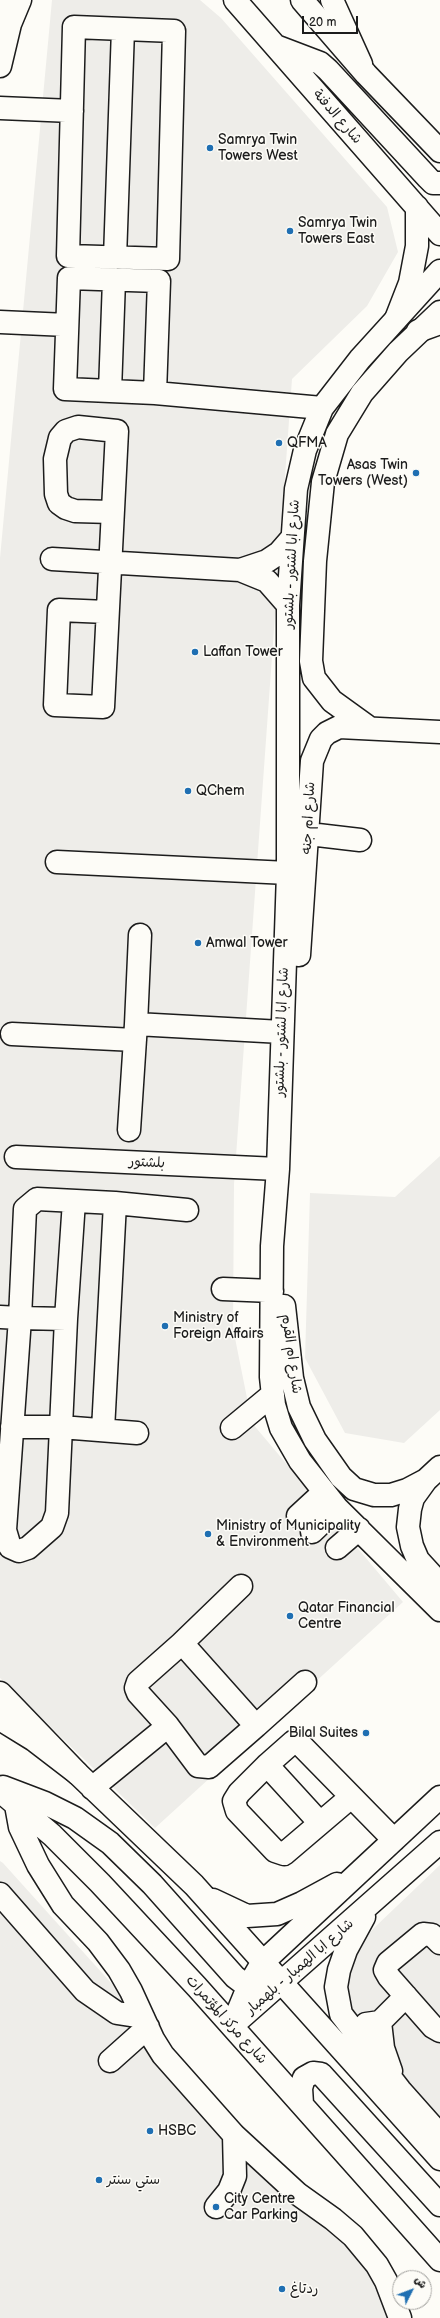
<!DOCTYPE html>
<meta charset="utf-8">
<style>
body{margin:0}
#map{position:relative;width:440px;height:2318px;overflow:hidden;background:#fdfcf7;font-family:"Balsamiq Sans","Playpen Sans Arabic",sans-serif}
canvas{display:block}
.north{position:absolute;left:392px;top:2270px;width:40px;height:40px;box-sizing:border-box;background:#fdfcf7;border:1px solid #a3a29f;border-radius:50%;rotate:48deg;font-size:11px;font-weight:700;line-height:16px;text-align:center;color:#1c1c1c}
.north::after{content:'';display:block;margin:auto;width:14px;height:18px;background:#1f6fb2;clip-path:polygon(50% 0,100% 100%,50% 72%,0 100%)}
.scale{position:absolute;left:302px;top:16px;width:56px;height:18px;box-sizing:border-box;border:2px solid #1c1c1c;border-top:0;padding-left:5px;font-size:12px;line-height:14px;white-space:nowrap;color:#1c1c1c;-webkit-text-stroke:3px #fdfcf7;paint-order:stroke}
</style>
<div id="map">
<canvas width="440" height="2318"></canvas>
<div class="north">ش</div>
<div class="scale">20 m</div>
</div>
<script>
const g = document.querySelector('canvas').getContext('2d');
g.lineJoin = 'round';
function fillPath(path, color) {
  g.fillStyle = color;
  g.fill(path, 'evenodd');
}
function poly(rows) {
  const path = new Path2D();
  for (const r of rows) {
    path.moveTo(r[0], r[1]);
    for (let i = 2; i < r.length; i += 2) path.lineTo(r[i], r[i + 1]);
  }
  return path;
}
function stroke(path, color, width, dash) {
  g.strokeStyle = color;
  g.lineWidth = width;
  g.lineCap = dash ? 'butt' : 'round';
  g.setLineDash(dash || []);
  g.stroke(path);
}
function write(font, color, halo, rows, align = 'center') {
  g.font = font + ' "Balsamiq Sans","Playpen Sans Arabic",sans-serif';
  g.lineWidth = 3;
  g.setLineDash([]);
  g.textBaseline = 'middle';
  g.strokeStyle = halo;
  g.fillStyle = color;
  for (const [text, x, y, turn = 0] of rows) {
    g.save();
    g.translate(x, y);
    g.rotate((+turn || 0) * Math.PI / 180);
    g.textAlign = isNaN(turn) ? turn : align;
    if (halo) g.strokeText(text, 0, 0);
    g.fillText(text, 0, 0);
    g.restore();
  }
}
fillPath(poly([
 [52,0,200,0,221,18,387,207,398,252,367,306,292,379,234,1184,233,1328,252,1423,403,1602,155,1828,0,1678,0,558],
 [440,1156,440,1410,404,1443,345,1433,305,1358,310,1193,395,1197],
 [0,1861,3,1863,413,2318,0,2318],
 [440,1865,440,2144,353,2020,341,1963,375,1927]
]), '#eeede9');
const minor = poly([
 [332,0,361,64],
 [74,27,174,31,168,259,68,256,74,27],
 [0,108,72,111],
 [115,258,123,29],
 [440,271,360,359,322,408,305,450,296,489,288,605,288,873,278,1169,272,1246,271,1377,274,1405,281,1428,300,1461,337,1508,440,1610],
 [69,278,159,281,155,393,65,389,69,278],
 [0,322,67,325],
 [110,391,114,280],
 [155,393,322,408],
 [52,559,240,570,267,581,288,605],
 [240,570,267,561,279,553,292,538],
 [107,612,59,610,55,705,103,707,117,431,78,427,66,431,60,438,55,459,56,494,59,503,66,508,75,511,112,512],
 [368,727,332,701,314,678,311,661,315,561,323,482,337,434,362,393,398,352,440,312],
 [309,834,360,840],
 [57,862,288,873],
 [299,955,312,761,321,739,327,733,339,727,440,732],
 [136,1024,140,935],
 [12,1034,135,1040],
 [129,1130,136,1024,282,1032],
 [16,1157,278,1169],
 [115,1203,187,1210],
 [223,1289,272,1291],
 [284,1306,292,1378,299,1407,315,1440,341,1477,354,1489,374,1495,391,1495,407,1490,426,1480,440,1467],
 [0,1317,20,1318,66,1319,57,1513,52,1527,28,1548,19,1551,10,1547,5,1530,20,1318,25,1209,37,1199,115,1203,103,1430],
 [66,1319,74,1201],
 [12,1427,61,1427,137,1433],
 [232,1428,273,1394],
 [426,1480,413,1498,410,1509,408,1527,412,1546,418,1560,440,1584],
 [298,1516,324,1492],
 [312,1532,337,1508],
 [337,1548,359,1529],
 [182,1643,241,1586],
 [0,1719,34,1740,77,1773,194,1885,440,2159],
 [256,1726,305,1682],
 [267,1765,320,1823],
 [3,1787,45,1803,75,1818,110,1843,152,1884,235,1977,243,1983,258,1986,281,1983],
 [92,1788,168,1726,198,1766,209,1767,256,1726,182,1643,138,1682,136,1688,138,1693,168,1726],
 [0,1791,52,1835,100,1883,197,1987,440,2260],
 [351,1797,284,1854,275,1851,237,1811,234,1801,239,1793,267,1765,293,1742,297,1741,394,1840],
 [16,1805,20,1827,38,1865,63,1905,98,1942,119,1970,131,1991,153,2039,163,2055,234,2135,298,2194,333,2219,353,2236,377,2265,386,2281,400,2318],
 [0,1894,85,1991,117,2013,143,2017],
 [213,1900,247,1916,277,1914,302,1903,337,1884],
 [364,1917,346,1950,339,1970,336,1987,341,2014,400,2090,440,2135],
 [440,1943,432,1935,423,1934,388,1963,385,1970,389,1977,433,2027,440,2031],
 [380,2022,383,2048,391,2071],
 [234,2024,440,1842],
 [366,2024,380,2022,406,1996],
 [232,2026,249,1985,262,1963,440,1797],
 [110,2061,148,2027],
 [302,2104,301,2088,304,2078,313,2073,321,2074,440,2205],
 [216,2207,229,2191,235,2176,234,2135]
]);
const major = poly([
 [235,0,440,234],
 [302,0,366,74,440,151],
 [0,21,1,0],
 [278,47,320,63,328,70,428,178,433,183,440,183],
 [0,66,10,24,20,0],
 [396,319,410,283,417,246,417,207],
 [418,331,440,323],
 [0,1693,77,1773]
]);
stroke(minor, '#1c1c1c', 25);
stroke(major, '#1c1c1c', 25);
stroke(minor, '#fdfcf7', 22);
stroke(major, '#fdfcf7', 22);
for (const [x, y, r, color] of [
 [210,148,4,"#1f6fb2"],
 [290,231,4,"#1f6fb2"],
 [279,443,4,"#1f6fb2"],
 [416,473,4,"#1f6fb2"],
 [195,652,4,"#1f6fb2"],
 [188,791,4,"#1f6fb2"],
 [198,943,4,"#1f6fb2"],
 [165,1326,4,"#1f6fb2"],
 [208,1534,4,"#1f6fb2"],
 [290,1616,4,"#1f6fb2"],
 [366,1733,4,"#1f6fb2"],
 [150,2131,4,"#1f6fb2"],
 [99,2180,4,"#1f6fb2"],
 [216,2207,4,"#1f6fb2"],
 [282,2289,4,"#1f6fb2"]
]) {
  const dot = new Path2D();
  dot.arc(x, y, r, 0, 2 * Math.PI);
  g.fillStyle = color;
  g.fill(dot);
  stroke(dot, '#fdfcf7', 1.5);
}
write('14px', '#1c1c1c', '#fdfcf7', [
 ["شارع الدفنة",337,117,49],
 ["شارع ابا لشتور - بلشتور",292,564,-87],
 ["شارع ام جنه",309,818,-87],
 ["شارع ابا لشتور - بلشتور",282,1032,-88],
 ["بلشتور",147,1163,3],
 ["شارع ام القرم",291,1354,82],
 ["شارع ابا الهمبار - بلهمبار",300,1967,-41],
 ["شارع مركز المؤتمرات",226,2020,48]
]);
write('14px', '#1c1c1c', '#fdfcf7', [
 ["Samrya Twin",218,140],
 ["Towers West",218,156],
 ["Samrya Twin",298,223],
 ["Towers East",298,239],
 ["QFMA",287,443],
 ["Asas Twin",408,465,"right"],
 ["Towers (West)",408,481,"right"],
 ["Laffan Tower",203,652],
 ["QChem",196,791],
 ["Amwal Tower",206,943],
 ["Ministry of",173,1318],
 ["Foreign Affairs",173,1334],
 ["Ministry of Municipality",216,1526],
 ["& Environment",216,1542],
 ["Qatar Financial",298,1608],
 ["Centre",298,1624],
 ["Bilal Suites",358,1733,"right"],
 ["HSBC",158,2131],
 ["ستي سنتر",107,2180],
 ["City Centre",224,2199],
 ["Car Parking",224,2215],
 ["ردتاغ",290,2289]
], 'left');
</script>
